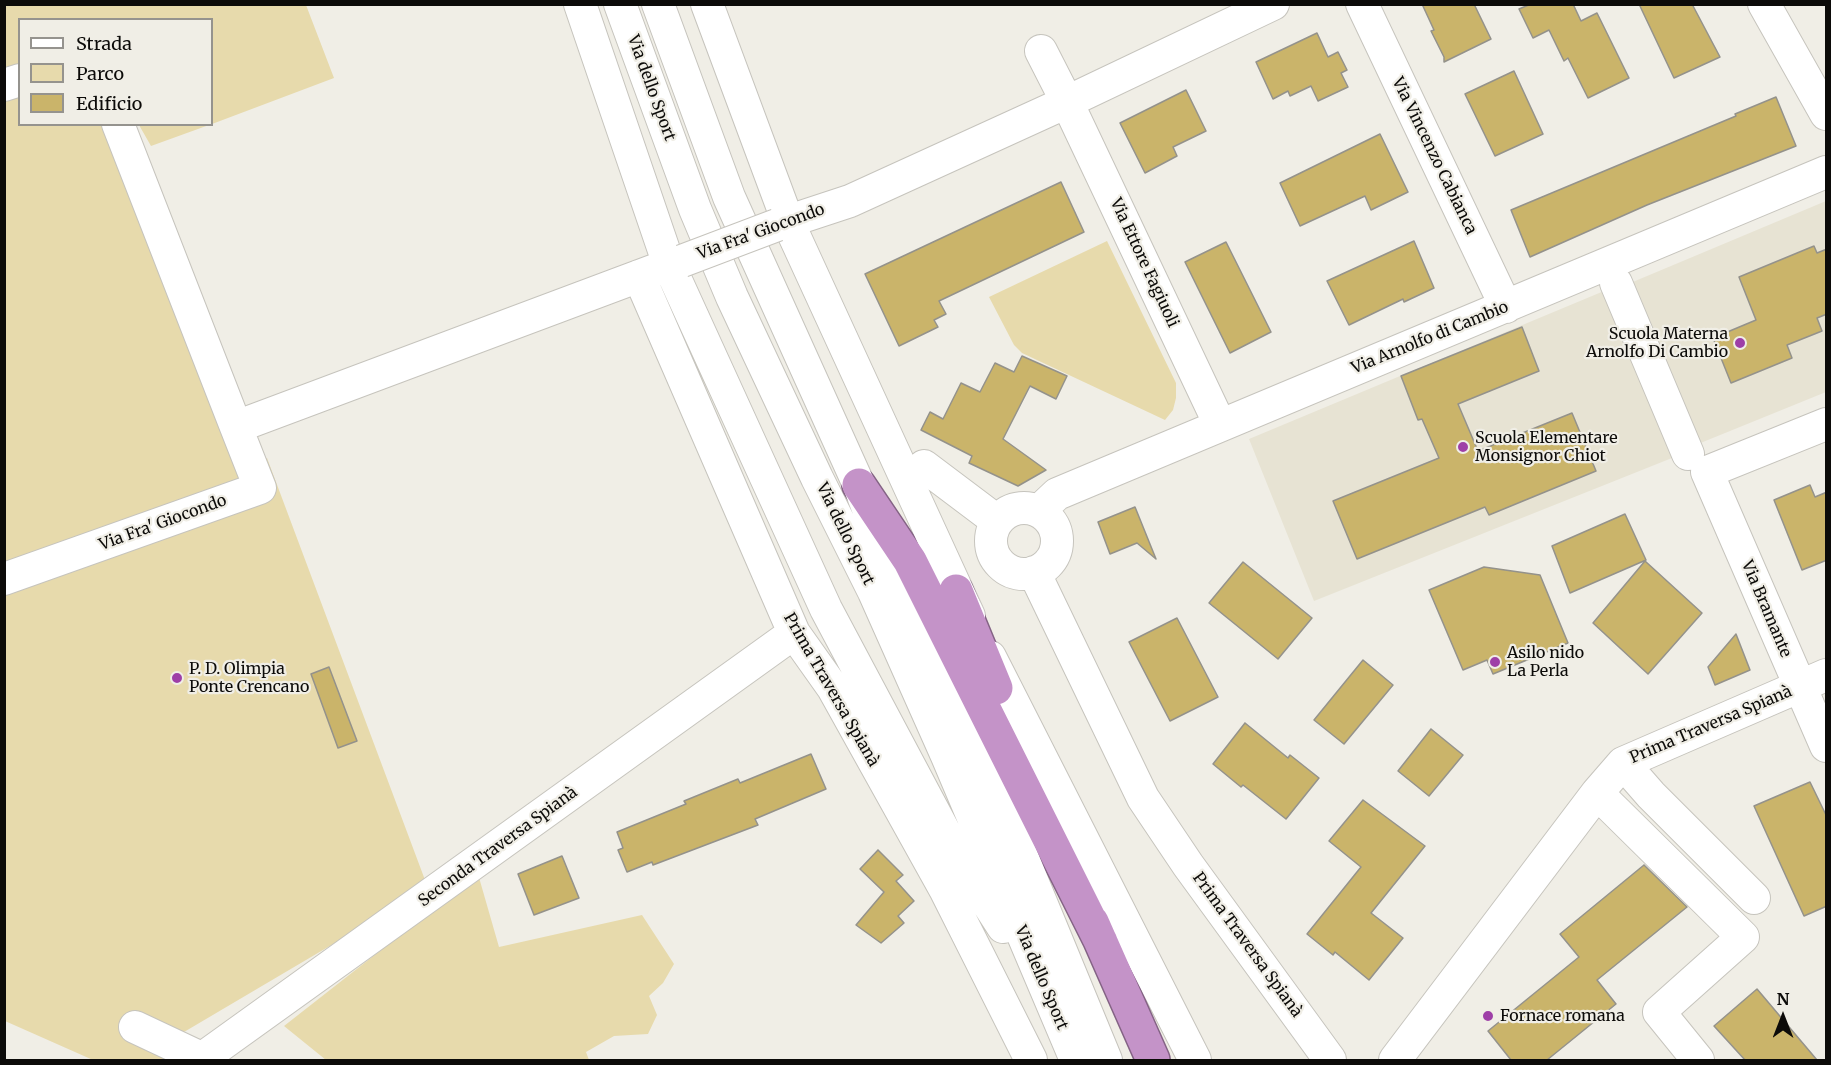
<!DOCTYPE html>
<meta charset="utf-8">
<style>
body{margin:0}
#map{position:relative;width:1831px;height:1065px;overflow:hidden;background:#f0eee6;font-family:Merriweather,serif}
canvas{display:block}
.frame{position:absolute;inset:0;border:6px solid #0c0b09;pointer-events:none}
.legend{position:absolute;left:18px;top:18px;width:195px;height:108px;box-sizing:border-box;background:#f0eee6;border:2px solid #95938e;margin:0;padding:8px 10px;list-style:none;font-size:18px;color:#0c0b09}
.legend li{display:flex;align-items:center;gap:12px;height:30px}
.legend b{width:30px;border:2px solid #95938e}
.north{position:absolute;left:1753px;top:987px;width:60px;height:60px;-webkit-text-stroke:4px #f0eee6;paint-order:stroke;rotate:0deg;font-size:16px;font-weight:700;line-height:24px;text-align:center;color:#0c0b09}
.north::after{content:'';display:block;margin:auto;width:21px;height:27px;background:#0c0b09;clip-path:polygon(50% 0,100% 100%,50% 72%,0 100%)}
</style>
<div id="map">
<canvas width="1831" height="1065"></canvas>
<div class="frame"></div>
<ul class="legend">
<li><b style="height:8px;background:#fff"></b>Strada</li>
<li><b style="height:16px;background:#e7daac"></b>Parco</li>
<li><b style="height:16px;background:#cab46a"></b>Edificio</li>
</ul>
<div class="north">N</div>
</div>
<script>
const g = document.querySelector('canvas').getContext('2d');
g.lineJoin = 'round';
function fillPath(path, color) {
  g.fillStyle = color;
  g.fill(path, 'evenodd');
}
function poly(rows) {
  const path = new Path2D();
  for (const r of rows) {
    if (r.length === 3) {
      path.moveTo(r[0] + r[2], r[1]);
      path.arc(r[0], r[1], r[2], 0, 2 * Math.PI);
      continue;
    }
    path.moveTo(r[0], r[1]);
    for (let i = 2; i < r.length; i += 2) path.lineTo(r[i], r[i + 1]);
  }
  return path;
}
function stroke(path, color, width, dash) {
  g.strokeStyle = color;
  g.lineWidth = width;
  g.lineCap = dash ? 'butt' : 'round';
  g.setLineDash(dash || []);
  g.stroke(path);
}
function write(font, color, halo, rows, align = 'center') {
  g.font = font + ' Merriweather,serif';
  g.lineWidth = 4.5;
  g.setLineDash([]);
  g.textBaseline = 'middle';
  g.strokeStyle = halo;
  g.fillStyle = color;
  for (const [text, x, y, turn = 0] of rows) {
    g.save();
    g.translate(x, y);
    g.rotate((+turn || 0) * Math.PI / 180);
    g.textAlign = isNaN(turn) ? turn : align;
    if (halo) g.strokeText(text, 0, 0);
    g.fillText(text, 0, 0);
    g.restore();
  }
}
fillPath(poly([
 [1826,201,1826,392,1698,444,1628,284],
 [1604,291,1677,456,1314,601,1249,439]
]), '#e7e3d3');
fillPath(poly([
 [4,5,306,5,334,78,212,124,212,20,20,20,19,74,5,79],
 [19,91,20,124,107,125,237,468,267,458,428,888,162,1045,175,1060,93,1060,5,1021,4,97],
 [139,125,209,125,151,146],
 [1107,241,1176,383,1176,398,1173,410,1165,420,1022,353,1014,345,989,297],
 [478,874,499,947,642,915,674,964,663,983,649,996,657,1015,648,1034,614,1036,586,1052,589,1060,326,1060,284,1026]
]), '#e7daac');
const building = poly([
 [1422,4,1474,4,1491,39,1444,62,1444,57,1431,31,1434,30,1422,4],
 [1531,4,1573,4,1581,21,1597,13,1629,78,1588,98,1568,58,1564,61,1549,30,1533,38,1519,9,1531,4],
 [1639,4,1692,4,1720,57,1674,78,1639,4],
 [1317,33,1328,57,1338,52,1347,70,1341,73,1348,87,1318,101,1311,86,1290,96,1288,91,1273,99,1256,62,1317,33],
 [1514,71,1543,134,1495,156,1465,94,1514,71],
 [1186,90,1206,131,1173,147,1177,156,1145,173,1120,123,1186,90],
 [1776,97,1796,146,1647,205,1530,257,1511,210,1736,116,1735,114,1776,97],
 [1380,134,1408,192,1371,210,1365,196,1300,226,1280,183,1380,134],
 [1061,182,1084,232,939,301,946,314,934,320,938,327,899,346,865,274,1061,182],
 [1414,241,1434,288,1404,302,1403,299,1349,325,1327,281,1414,241],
 [1226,242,1271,332,1230,353,1185,262,1226,242],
 [1814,246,1817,253,1827,249,1827,314,1817,318,1822,331,1787,345,1792,358,1731,383,1713,338,1756,320,1739,277,1814,246],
 [1522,327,1539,371,1458,404,1478,451,1572,413,1596,471,1489,515,1485,507,1357,559,1333,501,1439,458,1422,419,1418,420,1401,376,1522,327],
 [1022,356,1067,376,1056,399,1030,386,1003,439,1046,470,1018,486,969,463,972,456,921,430,930,412,943,419,961,383,980,392,995,363,1014,372,1022,356],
 [1810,485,1815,497,1827,492,1827,560,1802,570,1774,500,1810,485],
 [1135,507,1156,559,1137,543,1110,554,1098,522,1135,507],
 [1625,514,1646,560,1570,593,1552,546,1625,514],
 [1645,561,1702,613,1648,674,1593,623,1645,561],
 [1243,562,1312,618,1278,659,1209,603,1243,562],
 [1484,567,1540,575,1568,643,1493,674,1487,660,1463,670,1429,590,1484,567],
 [1177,618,1218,697,1170,721,1129,642,1177,618],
 [1736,634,1750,670,1715,685,1708,667,1736,634],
 [1363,660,1393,685,1344,744,1314,720,1363,660],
 [329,667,357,741,338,748,311,674,329,667],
 [1245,723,1288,758,1290,755,1319,778,1286,819,1243,785,1241,787,1213,764,1245,723],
 [1431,729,1463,755,1429,796,1398,771,1431,729],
 [811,754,826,789,755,819,758,825,653,865,652,862,627,872,618,850,623,848,617,832,686,804,684,801,738,779,740,783,811,754],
 [1810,782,1827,817,1827,906,1804,916,1754,806,1810,782],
 [1363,800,1425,846,1371,913,1403,938,1369,980,1335,952,1333,955,1307,934,1361,867,1329,841,1363,800],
 [878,850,903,875,896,881,914,901,898,916,904,923,881,943,856,925,884,892,860,869,878,850],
 [562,856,579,898,534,915,518,874,562,856],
 [1644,865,1687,907,1597,980,1616,1004,1547,1060,1511,1060,1488,1031,1579,957,1560,934,1644,865],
 [1757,989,1817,1060,1745,1060,1714,1026,1757,989]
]);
fillPath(building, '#cab46a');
stroke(building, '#94928b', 1.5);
const minor = poly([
 [580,4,669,265,826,609,959,859,1003,927],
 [620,4,695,209,732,297,817,478,874,592,947,756,1076,1060],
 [658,4,729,197,859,485,890,566,1005,815,1106,1060],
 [707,4,788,222,969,616],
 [1362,4,1506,307],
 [1764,4,1826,114],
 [1041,51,1067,102,1220,425],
 [4,85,20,80],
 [118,124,236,427,658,269],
 [777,225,850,201,1067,102,1273,4],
 [639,276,794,633,833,688,946,891,1031,1060],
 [1616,283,1688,454],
 [1826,424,1707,472,1826,746],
 [924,466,997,521],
 [1024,541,33],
 [1039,511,1057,494,1826,172],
 [1034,572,1143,798,1188,865,1330,1060],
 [4,579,260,488,236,427],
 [990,657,1195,1060],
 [1623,763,1651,795,1754,898],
 [1597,793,1743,937,1659,1012,1698,1060],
 [135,1027,203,1059],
 [200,1060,794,633],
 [1395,1060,1597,793,1623,763,1826,675]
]);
const highway = poly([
 [859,485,910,561,1101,942],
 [956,591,996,688],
 [1092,922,1153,1060]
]);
stroke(minor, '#c6c4bd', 34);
stroke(highway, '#846385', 36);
stroke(minor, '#fff', 32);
stroke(highway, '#c493c8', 33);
const minorBridge = poly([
 [682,261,777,225]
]);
stroke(minorBridge, '#c6c4bd', 34, []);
stroke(minorBridge, '#fff', 32);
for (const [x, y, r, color] of [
 [1740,343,6,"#9e3fa7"],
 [1463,447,6,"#9e3fa7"],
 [1495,662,6,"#9e3fa7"],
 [177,678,6,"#9e3fa7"],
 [1488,1016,6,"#9e3fa7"]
]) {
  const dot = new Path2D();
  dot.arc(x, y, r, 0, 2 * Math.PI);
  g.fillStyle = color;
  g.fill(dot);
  stroke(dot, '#f0eee6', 2);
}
write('16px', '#0c0b09', '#f0eee6', [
 ["Via dello Sport",651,88,70],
 ["Via Vincenzo Cabianca",1434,156,64],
 ["Via Fra' Giocondo",761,232,-20],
 ["Via Ettore Fagiuoli",1144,263,65],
 ["Via Arnolfo di Cambio",1430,338,-22],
 ["Via Fra' Giocondo",163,523,-20],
 ["Via dello Sport",845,534,64],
 ["Via Bramante",1766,609,67],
 ["Prima Traversa Spianà",831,690,60],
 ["Prima Traversa Spianà",1711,725,-23],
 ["Seconda Traversa Spianà",498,847,-36],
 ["Prima Traversa Spianà",1247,945,54],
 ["Via dello Sport",1041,978,67]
]);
write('16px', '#0c0b09', '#f0eee6', [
 ["Scuola Materna",1728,334,"right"],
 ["Arnolfo Di Cambio",1728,352,"right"],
 ["Scuola Elementare",1475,438],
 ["Monsignor Chiot",1475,456],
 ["Asilo nido",1507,653],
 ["La Perla",1507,671],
 ["P. D. Olimpia",189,669],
 ["Ponte Crencano",189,687],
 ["Fornace romana",1500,1016]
], 'left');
</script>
